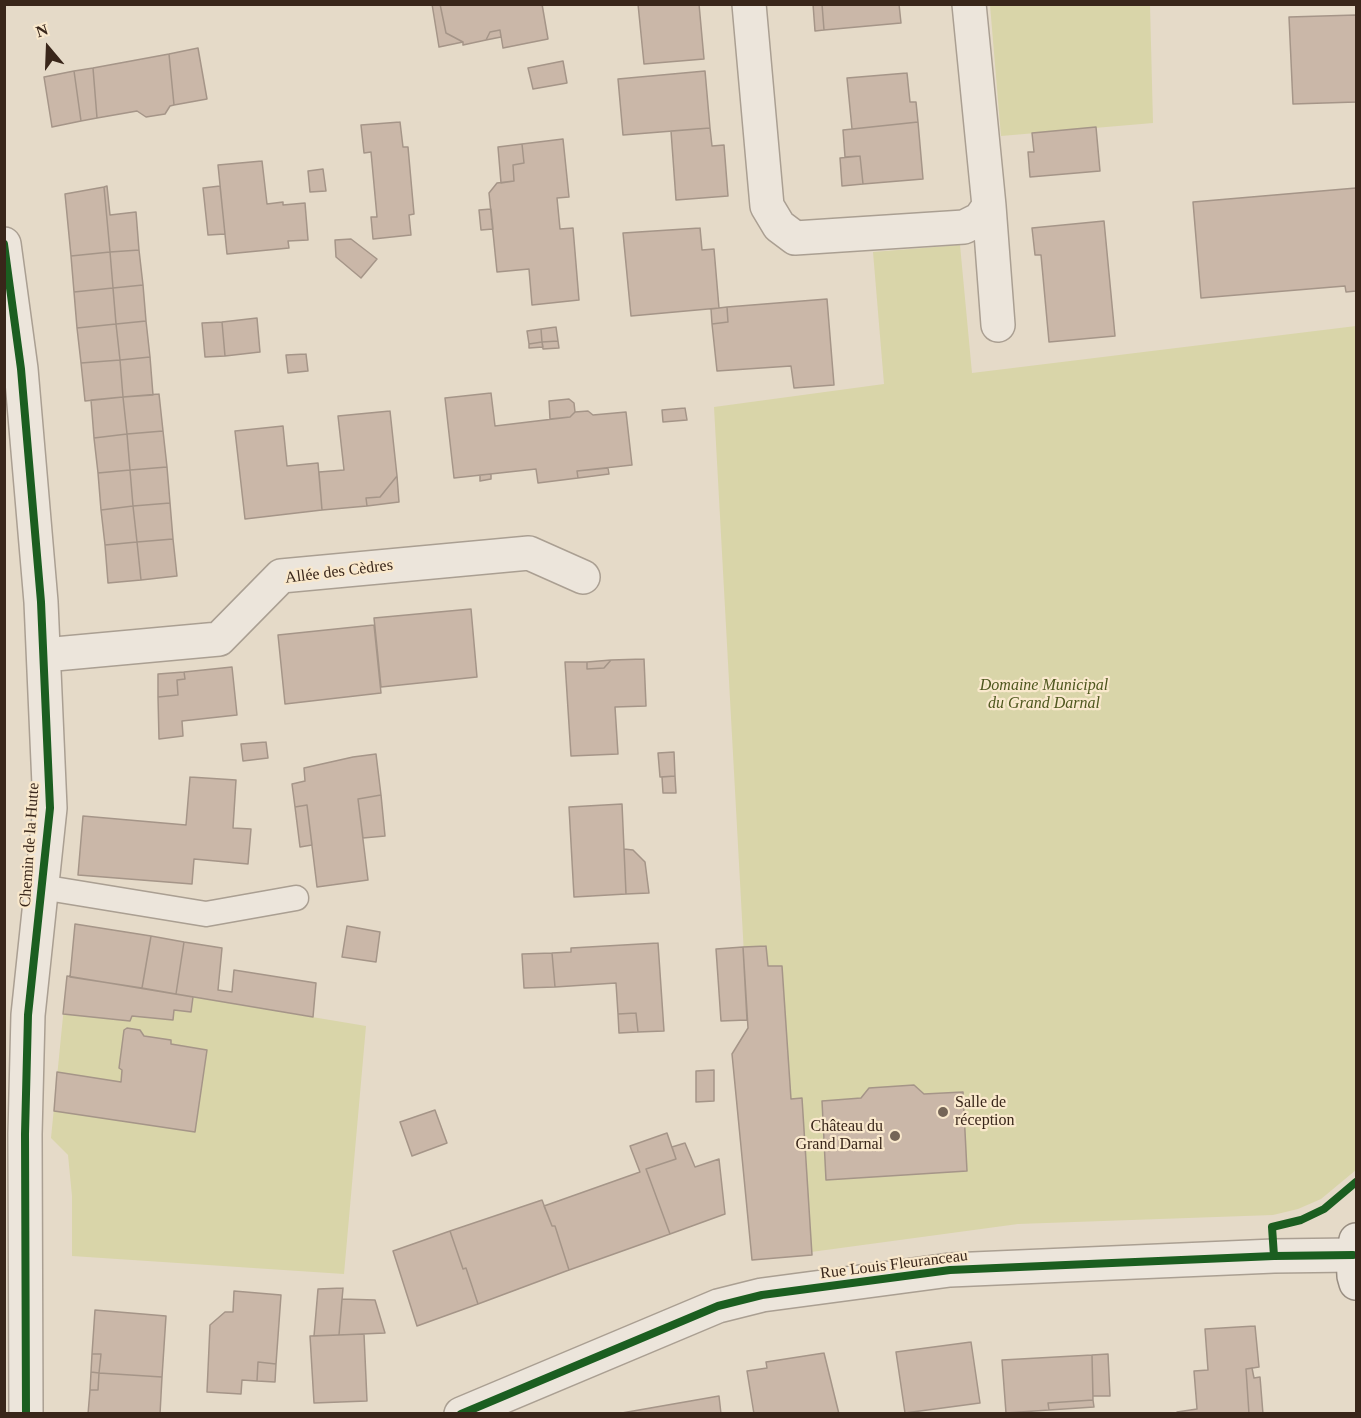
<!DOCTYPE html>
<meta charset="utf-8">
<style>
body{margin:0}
#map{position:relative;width:1361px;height:1418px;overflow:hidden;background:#e5dac8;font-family:Georgia,serif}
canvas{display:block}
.frame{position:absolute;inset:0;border:6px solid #39261a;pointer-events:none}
.north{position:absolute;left:18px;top:18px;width:60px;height:60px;-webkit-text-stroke:4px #f9e8cc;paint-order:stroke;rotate:341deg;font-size:16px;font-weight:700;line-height:24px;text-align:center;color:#39261a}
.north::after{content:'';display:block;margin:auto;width:21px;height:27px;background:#39261a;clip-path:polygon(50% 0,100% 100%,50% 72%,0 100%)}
</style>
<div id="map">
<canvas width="1361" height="1418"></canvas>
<div class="frame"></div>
<div class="north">N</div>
</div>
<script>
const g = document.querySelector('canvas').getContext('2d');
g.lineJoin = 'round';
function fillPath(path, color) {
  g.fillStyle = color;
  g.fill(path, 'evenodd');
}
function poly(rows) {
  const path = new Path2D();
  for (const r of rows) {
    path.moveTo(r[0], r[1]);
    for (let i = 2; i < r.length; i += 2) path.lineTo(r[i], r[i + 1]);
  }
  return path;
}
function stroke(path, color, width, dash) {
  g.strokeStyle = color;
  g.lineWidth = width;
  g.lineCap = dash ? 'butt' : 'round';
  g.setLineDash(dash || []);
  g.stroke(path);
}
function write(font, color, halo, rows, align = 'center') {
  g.font = font + ' Georgia,serif';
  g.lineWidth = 4.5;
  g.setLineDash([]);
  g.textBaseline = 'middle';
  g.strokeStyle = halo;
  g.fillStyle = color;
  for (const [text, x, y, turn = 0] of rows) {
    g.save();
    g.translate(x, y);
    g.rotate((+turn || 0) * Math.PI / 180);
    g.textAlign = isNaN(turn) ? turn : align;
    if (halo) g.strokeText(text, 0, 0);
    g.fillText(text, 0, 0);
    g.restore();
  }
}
fillPath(poly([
 [990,5,1150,5,1153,123,1001,136],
 [960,245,972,373,1356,326,1356,1170,1321,1199,1298,1209,1273,1215,1018,1224,752,1260,732,1054,748,1028,714,407,884,384,873,252],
 [67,976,366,1026,344,1274,72,1256,72,1196,68,1155,51,1138]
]), '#d9d5a9');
const building = poly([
 [432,4,440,4,446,33,463,42,439,47,432,4],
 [440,4,542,4,548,39,503,48,500,30,490,32,486,40,463,45,463,42,446,33,440,4],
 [638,4,699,4,704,59,644,64,638,4],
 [813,4,822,4,824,30,815,31,813,4],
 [822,4,899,4,901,23,824,30,822,4],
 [1356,15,1356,102,1293,104,1289,17,1356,15],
 [500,30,501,37,486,40,490,32,500,30],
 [198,48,207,99,174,105,169,54,198,48],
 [169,54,174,105,170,106,165,114,146,117,137,111,97,118,93,68,169,54],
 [563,61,567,83,533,89,528,68,563,61],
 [93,68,97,118,81,121,74,71,93,68],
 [74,71,81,121,52,127,44,77,74,71],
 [705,71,710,128,623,135,618,79,705,71],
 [907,73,910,102,916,102,918,122,852,129,847,78,907,73],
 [400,122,403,147,408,147,414,214,409,215,411,235,373,239,371,217,377,217,371,152,364,153,361,125,400,122],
 [918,122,923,179,863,184,860,156,845,157,843,130,918,122],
 [1096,127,1100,171,1030,177,1028,152,1034,152,1032,133,1096,127],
 [710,128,712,146,724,145,728,196,676,200,671,131,710,128],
 [563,139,569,197,557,198,560,229,573,228,579,300,532,305,529,269,497,272,489,193,497,183,514,181,513,165,524,163,522,144,563,139],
 [522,144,524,163,513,165,514,181,501,183,498,147,522,144],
 [860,156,863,184,842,186,840,158,860,156],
 [262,161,267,204,283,202,283,205,305,203,308,240,288,241,289,248,227,254,218,165,262,161],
 [323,169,326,191,310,192,308,171,323,169],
 [107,186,110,215,136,212,139,250,110,252,104,187,107,186],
 [220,186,225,234,208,235,203,188,220,186],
 [104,187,110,252,71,256,65,194,104,187],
 [1356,188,1356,291,1346,292,1345,286,1201,298,1193,202,1356,188],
 [491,209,493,229,481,230,479,210,491,209],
 [1104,221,1115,336,1049,342,1041,255,1035,255,1032,228,1104,221],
 [700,228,702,250,714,249,719,308,631,316,623,233,700,228],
 [351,239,377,259,361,278,336,257,335,240,351,239],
 [139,250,143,285,113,288,110,252,139,250],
 [110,252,113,288,74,292,71,256,110,252],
 [143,285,146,321,116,324,113,288,143,285],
 [113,288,116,324,77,328,74,292,113,288],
 [827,299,834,385,794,388,791,366,717,371,712,324,728,322,727,307,827,299],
 [727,307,728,322,712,324,711,309,727,307],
 [257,318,260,352,225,356,222,322,257,318],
 [146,321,150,357,120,360,116,324,146,321],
 [222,322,225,356,205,357,202,323,222,322],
 [116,324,120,360,81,363,77,328,116,324],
 [556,327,558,341,542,342,541,329,556,327],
 [541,329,542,342,529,344,527,331,541,329],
 [558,341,559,348,543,349,542,342,558,341],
 [542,342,543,347,529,348,529,344,542,342],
 [306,354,308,371,288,373,286,355,306,354],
 [150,357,153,395,123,397,120,360,150,357],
 [120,360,123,397,85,401,81,363,120,360],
 [491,393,495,426,570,417,575,412,588,411,593,415,626,412,632,465,577,471,578,478,538,483,536,469,454,478,445,398,491,393],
 [159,394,163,431,127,434,123,397,159,394],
 [123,397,127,434,94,438,91,400,123,397],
 [569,399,574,403,575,412,570,417,550,419,549,401,569,399],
 [685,408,687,420,663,422,662,410,685,408],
 [390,411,397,476,380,497,366,498,367,506,322,510,319,472,344,470,338,416,390,411],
 [283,426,287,466,318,463,322,510,245,519,235,431,283,426],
 [163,431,167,467,130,470,127,434,163,431],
 [127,434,130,470,98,473,94,438,127,434],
 [167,467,170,503,133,506,130,470,167,467],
 [608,468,609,474,578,478,577,471,608,468],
 [130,470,133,506,101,510,98,473,130,470],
 [491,474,491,479,480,481,480,475,491,474],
 [397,476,399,502,367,506,366,498,380,497,397,476],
 [170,503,173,539,137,542,133,506,170,503],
 [133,506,137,542,105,545,101,510,133,506],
 [173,539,177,576,141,580,137,542,173,539],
 [137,542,141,580,108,583,105,545,137,542],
 [471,609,477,677,381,687,374,618,471,609],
 [374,625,381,693,285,704,278,635,374,625],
 [644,659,646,706,615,707,618,754,571,756,565,662,587,662,587,669,604,668,611,660,644,659],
 [611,660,604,668,587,669,587,662,611,660],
 [232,667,237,715,182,721,183,736,159,739,158,697,178,695,177,680,185,679,184,672,232,667],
 [184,672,185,679,177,680,178,695,158,697,158,674,184,672],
 [266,742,268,758,243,761,241,744,266,742],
 [674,752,675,776,660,777,658,753,674,752],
 [376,754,381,795,358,799,368,880,317,887,307,805,295,807,292,784,305,781,304,768,353,757,376,754],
 [675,776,676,793,663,793,662,777,675,776],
 [190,777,236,780,233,828,251,829,248,864,194,859,192,884,78,875,83,816,186,825,190,777],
 [381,795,385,836,363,838,358,799,381,795],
 [622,804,626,894,574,897,569,807,622,804],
 [307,805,312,845,300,847,295,807,307,805],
 [624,849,633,850,645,862,649,893,626,894,624,849],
 [75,924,151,936,142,988,70,977,75,924],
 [347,926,380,932,376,962,342,957,347,926],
 [151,936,184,942,176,994,142,988,151,936],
 [184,942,222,948,218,990,232,992,234,970,316,983,313,1017,176,994,184,942],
 [658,943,664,1031,638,1032,636,1013,618,1014,616,983,555,987,552,953,571,952,571,948,658,943],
 [766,946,768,966,782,966,791,1099,802,1098,812,1255,752,1260,732,1054,748,1028,743,947,766,946],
 [743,947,747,1020,721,1021,716,949,743,947],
 [552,953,555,987,524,988,522,954,552,953],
 [67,976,193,997,191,1012,174,1010,173,1020,132,1016,130,1021,63,1014,67,976],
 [636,1013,638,1032,619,1033,618,1014,636,1013],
 [127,1028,140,1030,144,1036,171,1040,171,1044,207,1050,195,1132,54,1111,57,1072,121,1082,122,1070,119,1068,124,1030,127,1028],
 [714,1070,714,1101,696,1102,696,1071,714,1070],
 [914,1085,924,1094,963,1092,967,1171,826,1180,822,1101,861,1098,869,1088,914,1085],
 [435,1110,447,1143,412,1156,400,1122,435,1110],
 [667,1133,676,1159,646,1169,670,1234,569,1270,555,1226,552,1226,544,1206,640,1172,630,1146,667,1133],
 [685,1143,695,1167,719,1159,725,1214,670,1234,646,1169,676,1159,672,1147,685,1143],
 [542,1200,552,1226,555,1226,569,1270,478,1304,466,1268,463,1269,450,1231,542,1200],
 [450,1231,463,1269,466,1268,478,1304,417,1326,393,1251,450,1231],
 [343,1288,339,1335,314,1336,318,1289,343,1288],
 [234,1291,281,1295,276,1364,258,1362,257,1381,242,1380,241,1394,207,1392,210,1325,225,1312,233,1312,234,1291],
 [342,1299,375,1300,385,1333,339,1335,342,1299],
 [95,1310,166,1316,162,1377,99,1373,101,1354,92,1354,95,1310],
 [1255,1326,1259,1367,1246,1369,1249,1414,1177,1414,1177,1412,1197,1409,1194,1371,1208,1370,1205,1329,1255,1326],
 [364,1334,367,1401,314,1403,310,1336,364,1334],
 [971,1342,980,1403,905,1413,896,1352,971,1342],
 [824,1353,839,1414,754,1414,747,1371,767,1368,766,1362,824,1353],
 [92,1354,101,1354,99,1373,91,1372,92,1354],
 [1108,1354,1110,1396,1093,1396,1092,1355,1108,1354],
 [1092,1355,1093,1400,1048,1403,1049,1410,1006,1413,1002,1360,1092,1355],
 [258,1362,276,1364,275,1382,257,1381,258,1362],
 [1252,1368,1254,1378,1260,1377,1263,1414,1249,1414,1246,1369,1252,1368],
 [91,1372,99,1373,98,1390,90,1390,91,1372],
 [99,1373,162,1377,160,1414,88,1414,90,1390,98,1390,99,1373],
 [719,1396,721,1414,616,1414,719,1396],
 [1093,1400,1094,1407,1049,1410,1048,1403,1093,1400]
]);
fillPath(building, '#cab7a8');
stroke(building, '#a59588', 1.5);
const lane = poly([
 [41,887,206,914,296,898]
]);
const street = poly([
 [749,4,767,206,779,226,795,238,964,227,980,219,989,206,969,4],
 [989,206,998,325],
 [4,244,21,369,41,602,50,808,28,1015,25,1134,26,1414],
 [44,655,219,639,281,576,529,553,583,577],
 [461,1414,718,1306,762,1295,950,1270,1274,1256,1353,1255]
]);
const secondary = poly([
 [1356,1240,1353,1255,1354,1276,1356,1283]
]);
stroke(lane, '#aa9f92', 27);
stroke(street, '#aa9f92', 36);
stroke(secondary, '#998e82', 36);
stroke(lane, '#ece5db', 24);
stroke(street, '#ece5db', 33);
stroke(secondary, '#ece5db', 33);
stroke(poly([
 [4,244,21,369,41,602,50,808,28,1015,25,1134,26,1414],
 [1274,1256,1272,1227,1301,1220,1324,1209,1356,1182],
 [461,1414,718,1306,762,1295,950,1270,1274,1256,1353,1255]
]), '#1b5e20', 8);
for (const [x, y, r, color] of [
 [943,1112,6,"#756557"],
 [895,1136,6,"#756557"]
]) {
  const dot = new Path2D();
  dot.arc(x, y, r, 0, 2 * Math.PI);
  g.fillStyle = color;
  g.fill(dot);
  stroke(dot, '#f9e8cc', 2);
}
write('16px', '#39261a', '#f9e8cc', [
 ["Allée des Cèdres",339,572,-7],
 ["Chemin de la Hutte",30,845,-86],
 ["Rue Louis Fleuranceau",894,1265,-7]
]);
write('italic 16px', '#4e571e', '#f9e8cc', [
 ["Domaine Municipal",1044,686],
 ["du Grand Darnal",1044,704]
]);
write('16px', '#39261a', '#f9e8cc', [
 ["Salle de",955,1103],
 ["réception",955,1121],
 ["Château du",883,1127,"right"],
 ["Grand Darnal",883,1145,"right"]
], 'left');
</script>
